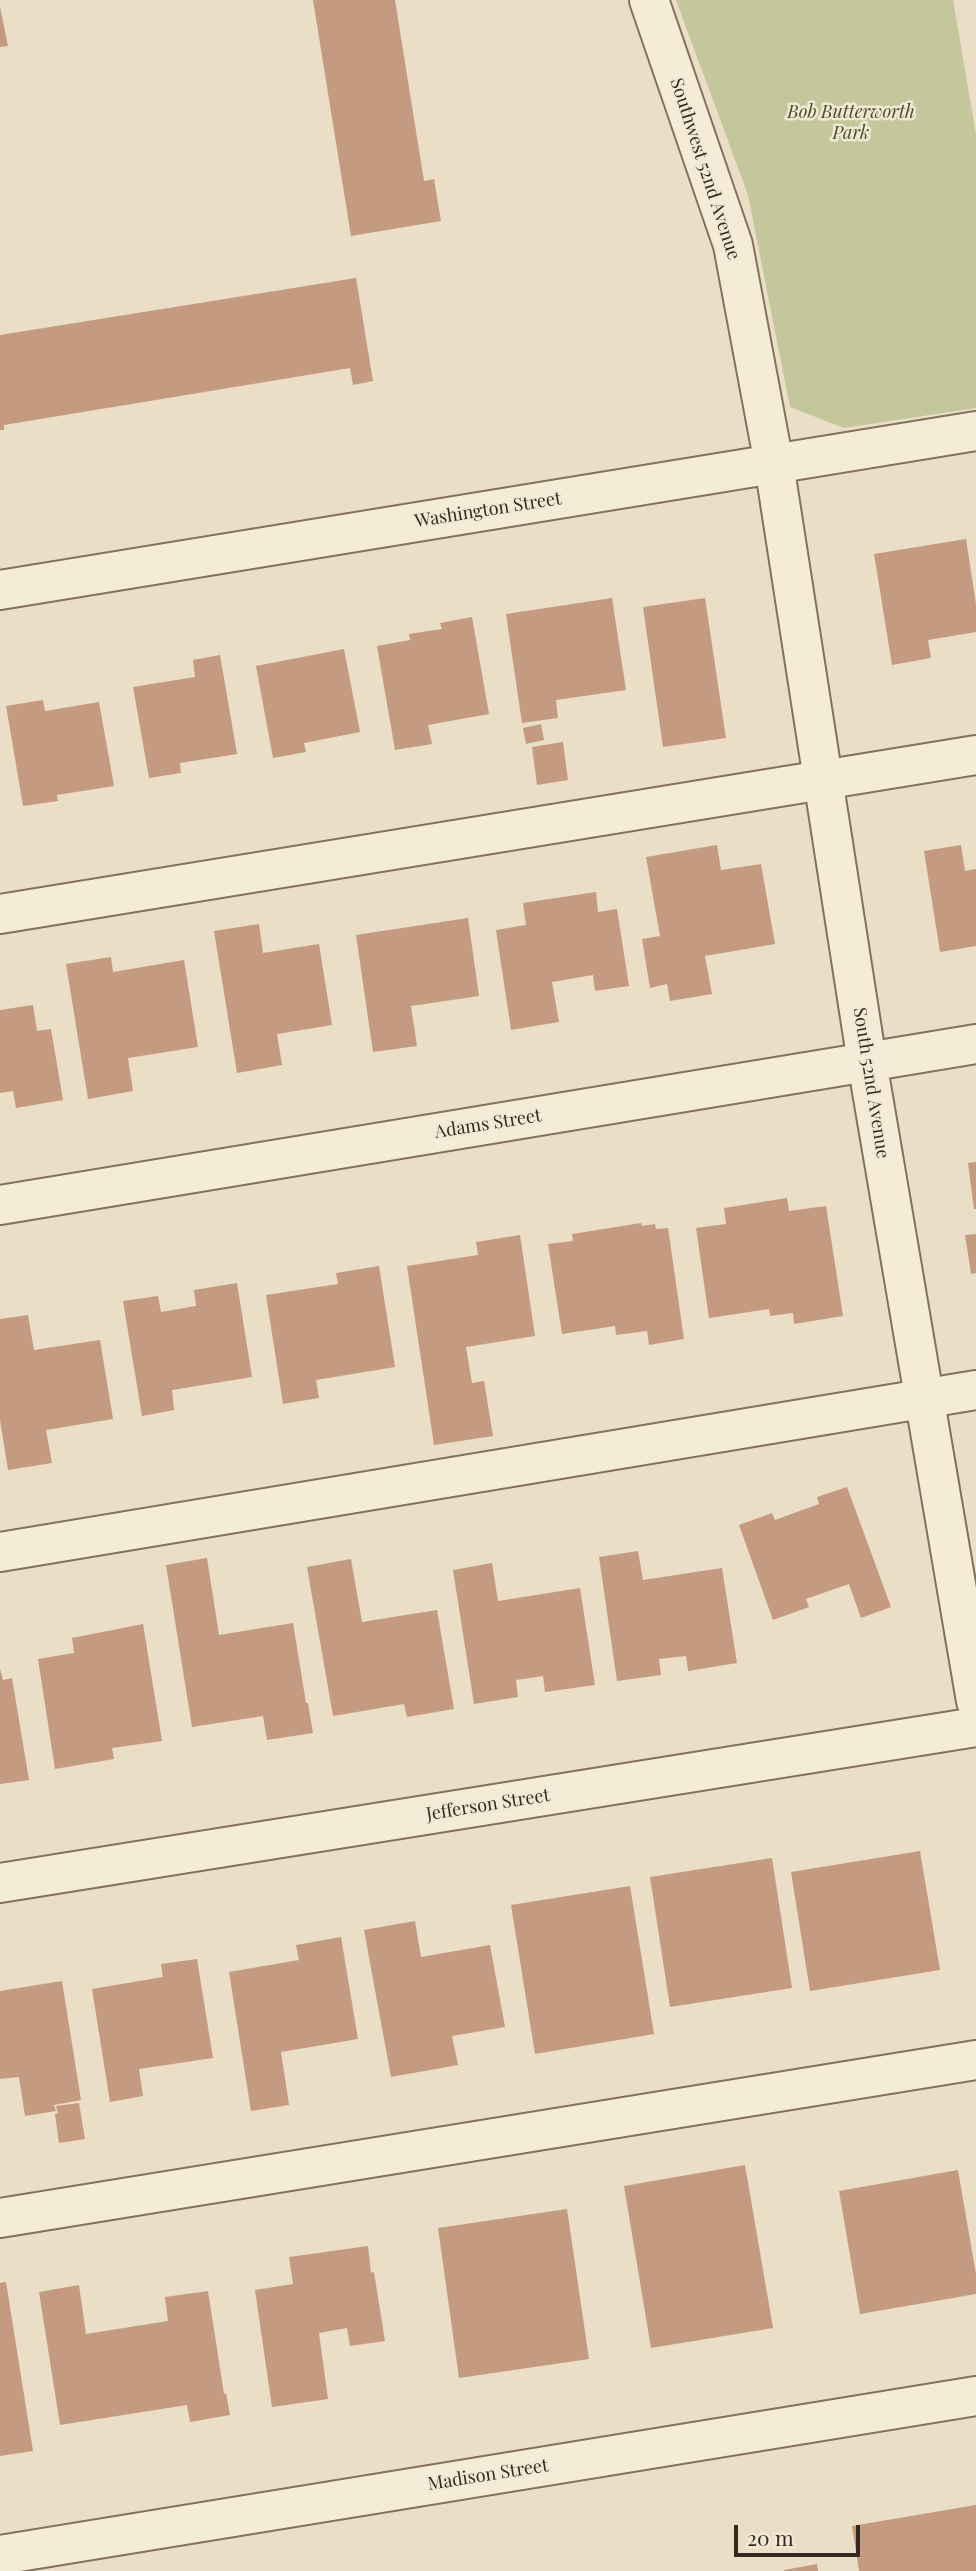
<!DOCTYPE html>
<style>
body{margin:0}
#map{position:relative;width:976px;height:2571px;overflow:hidden;background:#eadec6;font-family:"Playfair Display",serif}
canvas{display:block}
.scale{position:absolute;left:734px;top:2525px;width:126px;height:32px;box-sizing:border-box;border:4px solid #352920;border-top:0;padding-left:9px;font-size:21px;line-height:24px;white-space:nowrap;color:#352920;-webkit-text-stroke:5px #f2e9d5;paint-order:stroke}
</style>
<div id="map">
<canvas width="976" height="2571"></canvas>
<div class="scale">20 m</div>
</div>
<script>
const g = document.querySelector('canvas').getContext('2d');
g.lineJoin = 'round';
function fillPath(path, color) {
  g.fillStyle = color;
  g.fill(path, 'evenodd');
}
function poly(rows) {
  const path = new Path2D();
  for (const r of rows) {
    path.moveTo(r[0], r[1]);
    for (let i = 2; i < r.length; i += 2) path.lineTo(r[i], r[i + 1]);
  }
  return path;
}
function stroke(path, color, width, dash) {
  g.strokeStyle = color;
  g.lineWidth = width;
  g.lineCap = dash ? 'butt' : 'round';
  g.setLineDash(dash || []);
  g.stroke(path);
}
function write(font, color, halo, rows, align = 'center') {
  g.font = font + ' "Playfair Display",serif';
  g.lineWidth = 5;
  g.setLineDash([]);
  g.textBaseline = 'middle';
  g.strokeStyle = halo;
  g.fillStyle = color;
  for (const [text, x, y, turn = 0] of rows) {
    g.save();
    g.translate(x, y);
    g.rotate((+turn || 0) * Math.PI / 180);
    g.textAlign = isNaN(turn) ? turn : align;
    if (halo) g.strokeText(text, 0, 0);
    g.fillText(text, 0, 0);
    g.restore();
  }
}
fillPath(poly([
 [676,0,953,0,976,134,976,408,844,428,790,407,748,195]
]), '#c3c79b');
fillPath(poly([
 [313,0,395,0,424,181,434,179,441,221,351,236],
 [0,7,8,46,0,47],
 [356,278,373,381,353,385,350,368,4,425,4,430,0,430,0,335],
 [966,539,976,604,976,632,928,640,931,658,892,665,874,554],
 [612,598,626,690,556,700,558,718,522,723,506,614],
 [705,598,726,738,663,747,643,607],
 [472,617,489,714,428,725,432,744,395,750,377,646,410,640,409,634,442,629,440,623],
 [344,649,360,732,304,743,306,752,273,758,256,666],
 [220,655,237,754,180,763,181,773,149,778,133,687,195,677,193,660],
 [43,700,45,711,99,702,114,786,57,795,58,801,23,806,6,706],
 [541,724,544,740,526,744,523,728],
 [563,742,568,780,537,785,532,747],
 [717,845,721,870,761,864,775,944,705,956,712,994,670,1001,667,984,650,988,642,939,660,936,646,857],
 [961,845,965,871,976,869,976,946,940,952,924,851],
 [596,892,598,912,617,909,629,986,595,991,593,975,552,982,559,1022,511,1030,496,930,526,925,523,903],
 [468,918,479,996,411,1006,417,1046,373,1052,356,935],
 [259,924,263,953,319,944,332,1025,277,1034,282,1065,237,1073,214,931],
 [111,957,113,972,184,960,198,1047,128,1058,133,1091,88,1099,66,964],
 [33,1005,37,1031,51,1029,63,1100,16,1108,13,1091,0,1093,0,1010],
 [976,1162,976,1209,974,1209,968,1163],
 [787,1198,789,1211,826,1206,843,1316,794,1324,793,1313,770,1316,769,1309,709,1318,696,1228,726,1224,724,1208],
 [641,1223,642,1226,655,1224,656,1229,668,1228,684,1339,649,1345,647,1331,616,1335,615,1326,562,1334,548,1244,573,1241,572,1234],
 [976,1234,976,1273,971,1274,965,1235],
 [520,1235,535,1336,466,1347,472,1383,484,1381,493,1436,434,1445,407,1266,478,1255,476,1242],
 [379,1266,395,1367,316,1380,319,1398,283,1404,266,1295,338,1284,336,1273],
 [237,1283,252,1377,172,1390,174,1410,142,1416,123,1301,158,1296,161,1312,196,1306,194,1290],
 [28,1315,34,1350,100,1340,113,1419,46,1430,52,1463,8,1470,0,1420,0,1319],
 [847,1487,891,1607,861,1618,849,1584,806,1599,809,1607,773,1620,739,1525,772,1513,775,1520,819,1504,817,1497],
 [638,1551,643,1580,722,1568,737,1663,688,1671,686,1656,659,1659,661,1675,617,1681,599,1557],
 [207,1558,219,1635,293,1623,306,1703,308,1703,313,1733,267,1740,263,1716,192,1727,166,1565],
 [351,1559,362,1622,437,1610,454,1709,407,1717,404,1704,333,1716,307,1567],
 [492,1563,498,1601,580,1588,595,1685,545,1692,543,1676,516,1680,518,1697,474,1704,453,1570],
 [143,1624,162,1741,112,1748,114,1759,55,1769,38,1659,74,1653,72,1638],
 [0,1669,3,1680,12,1678,29,1780,0,1784],
 [920,1851,940,1970,810,1991,791,1872],
 [772,1858,792,1988,670,2007,650,1877],
 [630,1886,654,2034,535,2054,511,1905],
 [415,1921,421,1957,490,1945,505,2027,452,2036,458,2065,391,2077,364,1930],
 [341,1937,358,2039,281,2052,289,2105,251,2111,229,1972,299,1960,296,1945],
 [197,1959,213,2058,139,2069,143,2096,110,2102,92,1989,163,1977,161,1964],
 [62,1981,81,2100,54,2105,56,2111,25,2116,19,2077,0,2079,0,1991],
 [79,2103,85,2139,59,2143,55,2114,58,2113,56,2106],
 [745,2165,773,2328,651,2348,624,2186],
 [958,2170,976,2274,976,2294,860,2314,839,2191],
 [567,2209,589,2359,459,2378,438,2228],
 [368,2246,371,2273,374,2272,385,2341,350,2346,347,2328,319,2333,328,2399,272,2407,255,2290,293,2284,289,2257],
 [6,2282,33,2451,0,2456,0,2283],
 [79,2285,86,2334,168,2321,165,2297,208,2291,224,2394,226,2393,230,2415,190,2422,187,2405,60,2425,39,2292],
 [976,2505,976,2571,859,2571,852,2526],
 [817,2564,818,2571,784,2571,784,2570]
]), '#c49a80');
const minor = poly([
 [649,0,733,245,774,464,867,1062,976,1701],
 [0,590,976,431],
 [0,914,976,755],
 [0,1205,976,1044],
 [0,1552,976,1390],
 [0,1883,976,1727],
 [0,2218,976,2060],
 [0,2555,976,2396]
]);
stroke(minor, '#83715d', 42);
stroke(minor, '#f5ecd8', 38);
write('italic 18px', '#474f28', '#f2e9d5', [
 ["Bob Butterworth",851,112],
 ["Park",851,133]
]);
write('18px', '#352920', '#f2e9d5', [
 ["Southwest 52nd Avenue",705,169,72],
 ["Washington Street",488,510,-9],
 ["South 52nd Avenue",871,1083,81],
 ["Adams Street",488,1124,-9],
 ["Jefferson Street",488,1805,-9],
 ["Madison Street",488,2475,-9]
]);
</script>
